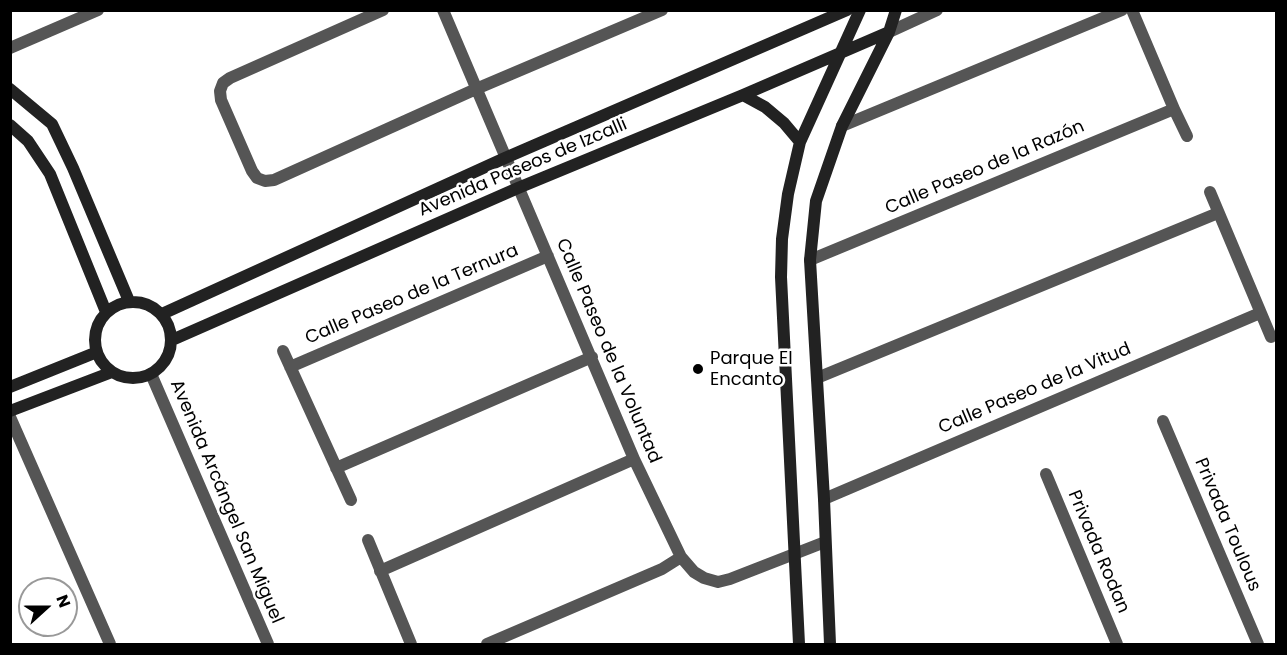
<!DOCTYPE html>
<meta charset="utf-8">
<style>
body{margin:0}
#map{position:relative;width:1287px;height:655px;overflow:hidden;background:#fff;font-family:Poppins,sans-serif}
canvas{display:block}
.frame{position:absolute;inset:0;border:12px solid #000;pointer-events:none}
.north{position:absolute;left:18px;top:577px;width:60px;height:60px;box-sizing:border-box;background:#fff;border:2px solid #999;border-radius:50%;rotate:69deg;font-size:16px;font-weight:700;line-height:24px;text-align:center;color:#000}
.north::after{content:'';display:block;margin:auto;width:21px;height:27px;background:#000;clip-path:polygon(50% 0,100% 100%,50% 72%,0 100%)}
</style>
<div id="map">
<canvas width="1287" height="655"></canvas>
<div class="frame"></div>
<div class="north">N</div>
</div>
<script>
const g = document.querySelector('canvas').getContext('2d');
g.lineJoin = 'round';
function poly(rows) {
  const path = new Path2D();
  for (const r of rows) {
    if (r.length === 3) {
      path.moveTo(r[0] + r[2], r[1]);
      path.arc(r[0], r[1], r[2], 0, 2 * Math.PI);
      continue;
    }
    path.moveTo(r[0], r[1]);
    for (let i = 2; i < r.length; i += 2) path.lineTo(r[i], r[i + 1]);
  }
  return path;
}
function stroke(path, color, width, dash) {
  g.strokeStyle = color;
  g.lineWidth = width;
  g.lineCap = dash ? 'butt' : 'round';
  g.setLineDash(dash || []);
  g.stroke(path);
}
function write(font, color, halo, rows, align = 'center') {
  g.font = font + ' Poppins,sans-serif';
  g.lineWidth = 5;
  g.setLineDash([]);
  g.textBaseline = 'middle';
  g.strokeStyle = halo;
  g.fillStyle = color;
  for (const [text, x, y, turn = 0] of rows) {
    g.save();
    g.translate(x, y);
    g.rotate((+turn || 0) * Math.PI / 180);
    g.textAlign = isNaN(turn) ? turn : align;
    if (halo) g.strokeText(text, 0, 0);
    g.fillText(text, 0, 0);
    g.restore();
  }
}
stroke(poly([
 [383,10,230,78,223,83,220,91,221,100,252,171,257,178,265,181,274,180,476,89,662,10],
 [443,10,634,459,681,557,694,572,704,578,718,582,730,579,825,542],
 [1132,10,1174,109,1187,136],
 [889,32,937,10],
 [10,48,98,10],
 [842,126,1122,10],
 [1210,192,1271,337],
 [810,260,1174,109],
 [283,351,351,500],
 [290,367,548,256],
 [151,374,268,644],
 [817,378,1218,213],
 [10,417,110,644],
 [1163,421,1258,644],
 [336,468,592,357],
 [1046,474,1117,644],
 [824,499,1260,313],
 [368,540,411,644],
 [380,571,634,459],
 [487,644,662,569,681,557]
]), '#555', 12);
stroke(poly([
 [10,89,52,124,73,168,129,301],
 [743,95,765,107,784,123,800,142],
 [10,125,28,141,50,174,106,312],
 [133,340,38],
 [162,314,505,158,847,10],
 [172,340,518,188,743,95,889,32],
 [10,387,97,352],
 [10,411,112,372],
 [799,644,781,277,782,239,788,194,800,142,860,10],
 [830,644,824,499,810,260,816,201,842,126,889,32,896,10]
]), '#222', 12);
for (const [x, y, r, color] of [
 [698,369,6,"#000"]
]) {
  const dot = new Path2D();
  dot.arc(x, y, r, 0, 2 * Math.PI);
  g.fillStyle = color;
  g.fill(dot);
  stroke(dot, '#fff', 2);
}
write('18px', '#000', '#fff', [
 ["Avenida Paseos de Izcalli",523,168,-23],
 ["Calle Paseo de la Razón",985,168,-23],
 ["Calle Paseo de la Ternura",412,295,-23],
 ["Calle Paseo de la Voluntad",608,351,67],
 ["Calle Paseo de la Vitud",1035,389,-23],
 ["Avenida Arcángel San Miguel",226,502,67],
 ["Privada Toulous",1227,525,67],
 ["Privada Rodan",1098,552,67]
]);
write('18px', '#000', '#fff', [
 ["Parque El",710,359],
 ["Encanto",710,380]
], 'left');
</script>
